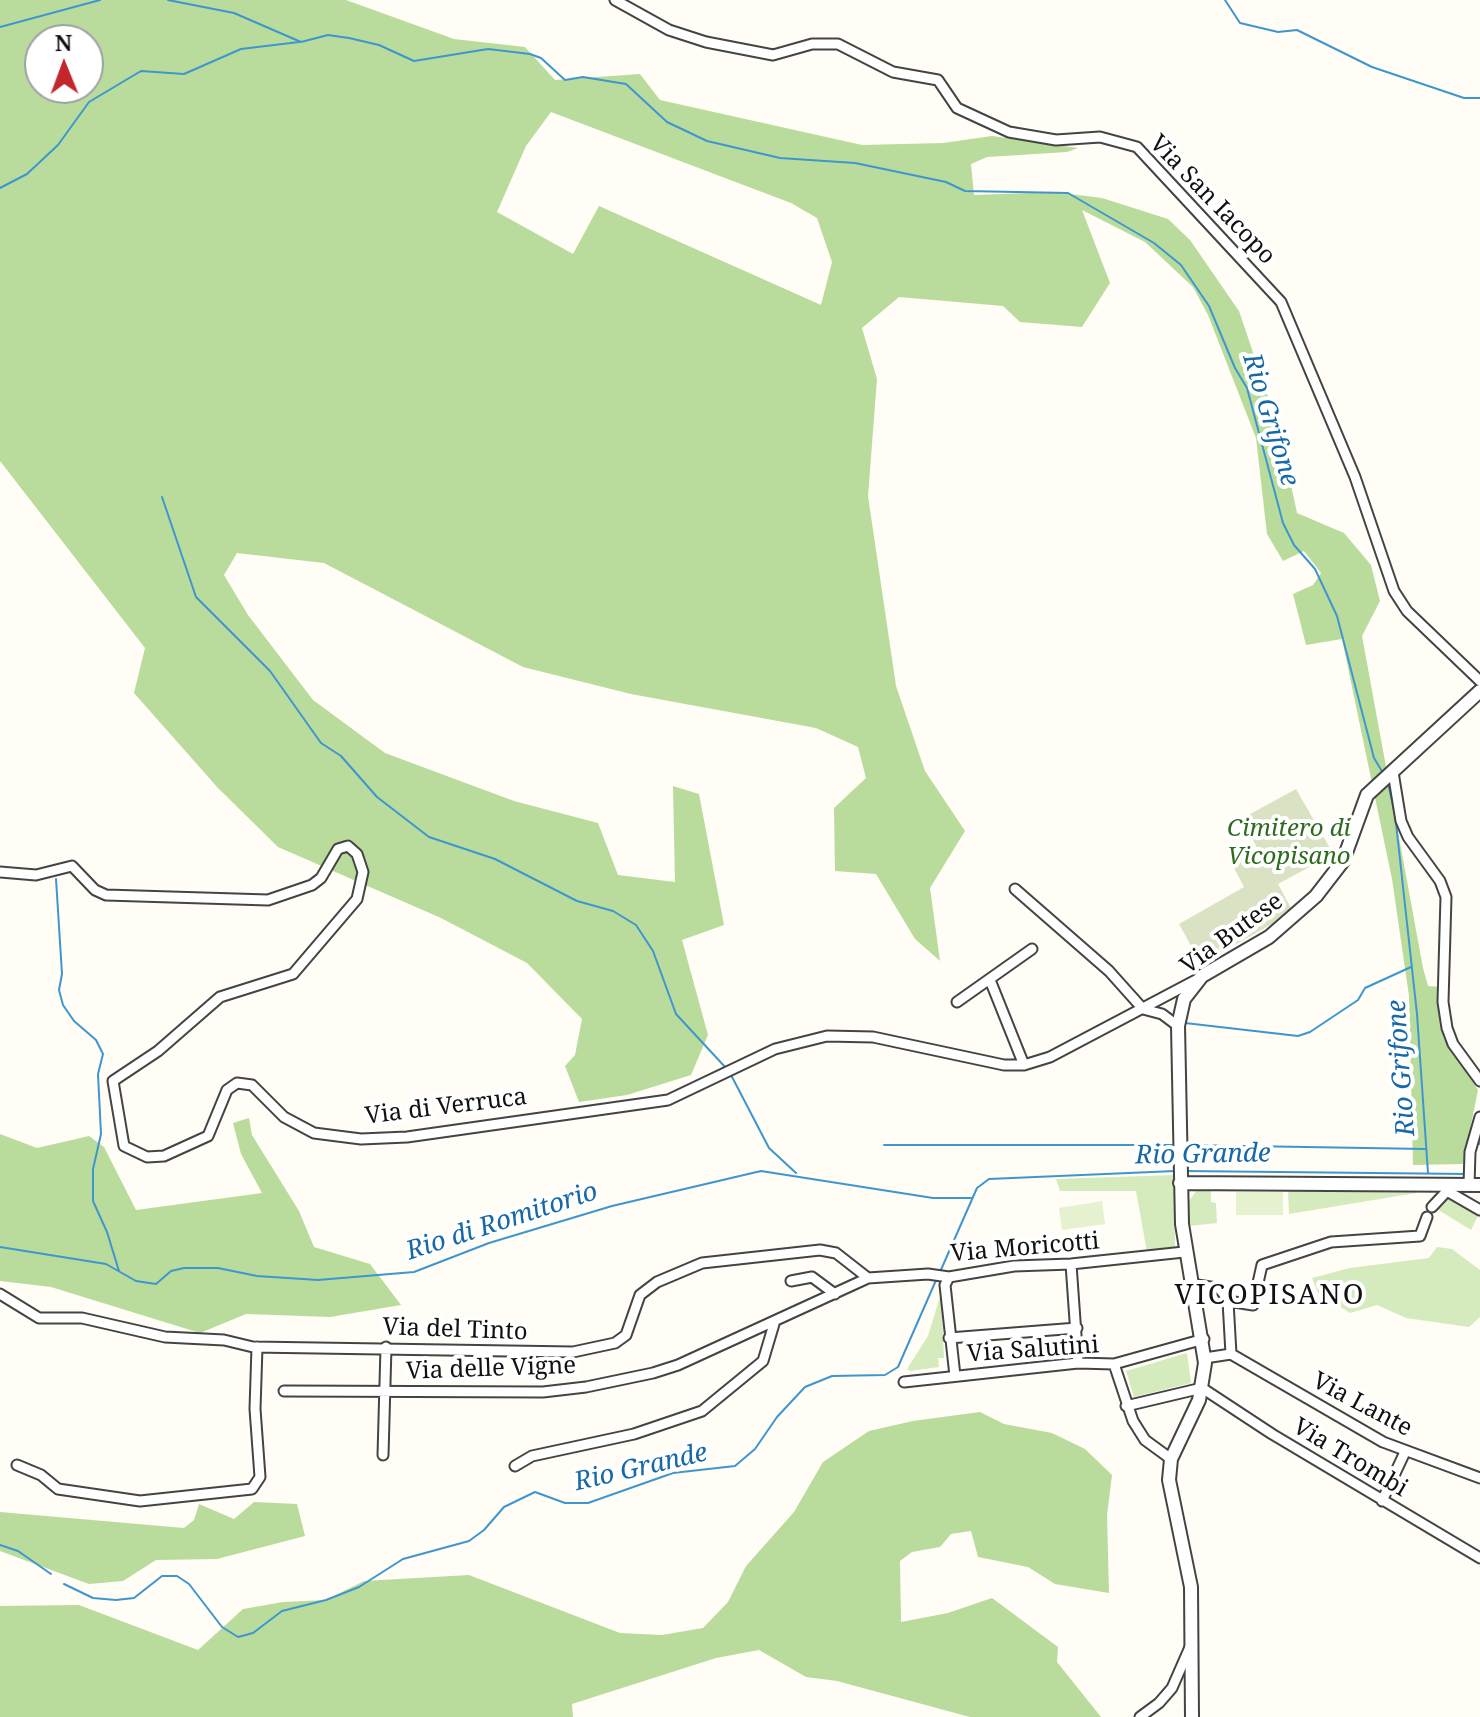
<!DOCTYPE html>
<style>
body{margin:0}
#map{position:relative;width:1480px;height:1717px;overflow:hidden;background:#fffdf5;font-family:"Noto Serif",serif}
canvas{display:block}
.north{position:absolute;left:24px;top:24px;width:80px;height:80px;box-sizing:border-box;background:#fff;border:2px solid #a0a0a0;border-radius:50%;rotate:359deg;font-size:22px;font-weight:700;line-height:32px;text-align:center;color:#111}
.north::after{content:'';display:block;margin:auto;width:28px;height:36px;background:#c4262e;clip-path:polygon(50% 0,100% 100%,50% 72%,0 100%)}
</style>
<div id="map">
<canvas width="1480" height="1717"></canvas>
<div class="north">N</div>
</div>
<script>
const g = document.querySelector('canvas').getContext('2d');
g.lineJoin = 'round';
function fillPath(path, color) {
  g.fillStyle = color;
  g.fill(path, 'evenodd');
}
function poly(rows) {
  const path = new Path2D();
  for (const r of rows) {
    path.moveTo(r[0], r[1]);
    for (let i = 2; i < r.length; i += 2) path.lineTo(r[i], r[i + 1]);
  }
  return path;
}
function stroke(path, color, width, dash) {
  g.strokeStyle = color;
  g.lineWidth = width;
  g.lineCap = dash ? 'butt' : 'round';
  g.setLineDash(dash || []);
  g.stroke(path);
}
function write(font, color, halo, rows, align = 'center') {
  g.font = font + ' "Noto Serif",serif';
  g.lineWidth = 8;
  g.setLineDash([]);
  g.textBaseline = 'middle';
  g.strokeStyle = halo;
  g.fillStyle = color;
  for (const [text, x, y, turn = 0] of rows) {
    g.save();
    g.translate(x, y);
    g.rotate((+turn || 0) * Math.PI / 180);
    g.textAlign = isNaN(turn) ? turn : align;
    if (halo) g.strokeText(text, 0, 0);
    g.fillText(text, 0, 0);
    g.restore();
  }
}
fillPath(poly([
 [1174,1175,1175,1247,1147,1252,1136,1191,1060,1191,1056,1179],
 [1198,1188,1211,1188,1211,1202,1216,1203,1217,1223,1189,1226,1187,1204],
 [1415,1189,1416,1193,1289,1214,1288,1190],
 [1444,1200,1452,1200,1478,1216,1471,1230,1435,1208],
 [1437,1247,1452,1249,1480,1270,1480,1317,1469,1327,1406,1318,1377,1305,1350,1313,1318,1293,1312,1278,1350,1268,1429,1258],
 [941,1293,944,1358,938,1358,939,1367,910,1371,907,1369,928,1336],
 [1187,1353,1191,1383,1134,1397,1126,1371]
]), '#d5ebbd');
fillPath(poly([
 [0,0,346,0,454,39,525,47,555,80,640,74,660,100,862,145,943,143,992,136,1078,148,1067,152,987,157,971,164,974,195,1054,192,1102,198,1168,219,1190,240,1239,311,1279,429,1297,513,1344,533,1371,565,1380,601,1362,636,1423,968,1428,986,1440,987,1443,1037,1478,1090,1463,1164,1413,1165,1409,996,1392,879,1342,639,1306,645,1293,594,1313,585,1321,573,1304,551,1283,561,1267,534,1256,438,1208,315,1193,287,1145,242,1082,210,1110,283,1082,327,1020,322,1003,306,899,297,862,328,877,379,868,496,896,686,925,771,965,831,930,888,940,961,915,939,876,874,835,871,834,808,866,778,858,747,816,728,631,694,523,667,324,563,237,553,224,575,248,615,313,700,385,753,514,801,598,823,618,875,675,882,673,786,699,794,724,925,682,940,708,1035,691,1075,627,1095,579,1102,565,1066,575,1055,582,1019,527,963,441,918,278,847,218,788,134,693,145,648,0,461],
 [40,40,88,40,88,88,40,88],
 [551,112,791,203,817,218,832,262,821,305,599,206,573,254,497,212,526,146],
 [249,1118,252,1135,299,1211,314,1247,370,1264,401,1305,330,1317,246,1314,200,1333,51,1287,0,1281,0,1134,37,1148,89,1136,104,1147,136,1210,262,1193,241,1154,233,1123],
 [980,1412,1004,1424,1052,1433,1085,1449,1112,1475,1107,1515,1109,1593,1055,1584,1028,1567,978,1557,971,1531,951,1534,940,1547,912,1552,900,1561,901,1622,948,1613,992,1598,1058,1647,1057,1662,1101,1717,970,1717,837,1681,806,1677,759,1650,716,1658,572,1704,573,1717,0,1717,0,1606,79,1605,198,1650,243,1609,283,1602,326,1600,364,1581,469,1575,620,1633,662,1635,703,1628,728,1602,746,1566,794,1512,823,1462,869,1431,913,1421],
 [254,1502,297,1504,305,1536,217,1559,156,1560,123,1581,89,1584,0,1551,0,1512,184,1528,194,1520,199,1504,234,1519]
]), '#b9dc9c');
fillPath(poly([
 [1296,789,1331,850,1328,857,1278,884,1293,912,1201,964,1179,924,1244,887,1233,866,1259,851,1241,819]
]), '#d9e3c4');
fillPath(poly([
 [1236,1192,1283,1192,1283,1215,1236,1215],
 [1102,1201,1105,1224,1062,1230,1059,1208]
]), '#e6f2cf');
stroke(poly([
 [168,0,234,13,301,42,328,35,349,38,379,45,414,61,488,49,530,54,541,58,565,80,583,77,626,84,667,122,707,141,780,158,855,163,946,182,965,191,1068,193,1154,243,1181,265,1209,306,1235,368,1247,388,1283,523,1294,545,1315,569,1337,616,1374,758,1383,773],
 [1225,0,1240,23,1278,32,1297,30,1372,67,1464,98,1480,98],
 [0,27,100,0],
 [0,188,27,174,58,145,89,102,141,71,184,74,241,49,299,42],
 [162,497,196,597,270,671,321,743,341,756,377,797,429,837,495,859,577,901,613,911,636,925,653,951,676,1014,726,1068],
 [1388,783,1395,814,1417,1014,1428,1173],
 [56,879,62,974,59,990,63,1005,74,1021,96,1040,103,1054,98,1074,101,1134,93,1169,93,1201,107,1232,119,1271],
 [1185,1023,1298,1036,1310,1032,1358,1000,1365,988,1411,967],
 [730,1073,769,1148,796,1173],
 [1479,1144,1480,1143],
 [884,1145,1175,1145],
 [1185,1145,1426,1149],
 [1185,1171,1467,1174],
 [0,1247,106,1264,136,1281,156,1284,171,1271,184,1268,218,1268,257,1276,318,1280,414,1272,489,1243,612,1206,761,1171,933,1198,972,1198],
 [940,1272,977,1188,989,1179,1175,1171],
 [0,1545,18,1551,51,1574],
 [64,1584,93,1598,116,1600,134,1598,162,1576,177,1576,189,1584,222,1627,238,1637,253,1633,282,1611,326,1600,359,1587,403,1559,469,1541,484,1530,504,1507,535,1492,565,1503,588,1503,673,1473,735,1466,755,1449,777,1417,805,1387,832,1376,885,1375,898,1367,937,1278]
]), '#3f96cf', 2);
const pedestrian = poly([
 [1191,1283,1217,1287,1228,1301]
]);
const minor = poly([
 [615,0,669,30,706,42,773,55,812,44,838,44,893,72,938,80,957,108,1009,132,1056,140,1100,137,1137,147,1281,302,1355,477,1394,591,1407,611,1480,681],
 [1393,772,1401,821,1408,837,1440,881,1446,897,1443,1002,1447,1028,1453,1044,1480,1081],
 [0,872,36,875,72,866,95,890,106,895,268,900,312,885,321,878,338,849,348,846,357,854,363,872,357,899,293,974,220,997,158,1051,113,1081,124,1146,147,1157,164,1156,208,1136,227,1090,237,1083,252,1085,284,1117,314,1133,361,1139,407,1137,668,1100,775,1049,827,1036,873,1037,1004,1065,1024,1065,1050,1057,1196,980],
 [1015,889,1109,971,1143,1009],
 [990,980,1024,1065],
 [957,1002,1032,949],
 [1143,1009,1162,1014,1178,1026],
 [1447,1185,1447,1191,1480,1210],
 [1469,1185,1470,1152,1480,1117],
 [1432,1207,1447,1191],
 [1071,1264,1078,1363],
 [949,1277,945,1285,955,1376],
 [791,1281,812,1277,835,1294],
 [0,1294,39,1318,82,1318,165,1337,224,1340,253,1347,573,1352,615,1343,626,1335,640,1295,657,1282,702,1263,820,1250,836,1253,868,1278],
 [949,1338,1077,1328],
 [1231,1354,1228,1301,1253,1305,1262,1265,1331,1242,1420,1236,1427,1217],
 [1231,1354,1383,1442,1480,1478],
 [1205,1358,1231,1354],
 [1114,1364,1133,1421,1145,1440,1171,1459],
 [904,1382,1078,1363,1114,1364,1204,1339],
 [284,1391,543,1392,586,1387,653,1373,678,1365,868,1278,928,1274,949,1277,1014,1266,1071,1264,1184,1252],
 [1126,1406,1202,1388,1272,1434,1480,1558],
 [383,1455,386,1347],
 [17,1465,41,1475,58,1489,140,1501,252,1489,260,1477,255,1409,257,1347],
 [515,1466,532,1456,634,1434,702,1411,763,1361,774,1324],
 [1382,1501,1405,1452],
 [1140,1717,1159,1703,1172,1688,1190,1647]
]);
const tertiary = poly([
 [1180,1183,1480,1185],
 [1192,1717,1191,1587,1169,1480,1171,1459,1199,1400,1205,1363,1182,1224,1178,1026,1184,999,1202,976,1269,937,1316,896,1343,861,1367,795,1480,691]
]);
stroke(pedestrian, '#444', 11);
stroke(minor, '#444', 13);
stroke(tertiary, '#444', 16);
stroke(pedestrian, '#fff', 7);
stroke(minor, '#fff', 9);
stroke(tertiary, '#fff', 12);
write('24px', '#111', '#fff', [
 ["Via San Iacopo",1212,200,46],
 ["Via Butese",1232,934,-36],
 ["Via di Verruca",446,1107,-7],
 ["Via Moricotti",1025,1248,-5],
 ["Via del Tinto",455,1330,2],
 ["Via Salutini",1033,1350,-4],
 ["Via delle Vigne",491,1369,-2],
 ["Via Lante",1362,1405,28],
 ["Via Trombi",1350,1458,31]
]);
write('italic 24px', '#2f6b1f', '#fff', [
 ["Cimitero di",1289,829],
 ["Vicopisano",1289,857]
]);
write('italic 26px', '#1768a6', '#fff', [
 ["Rio Grifone",1270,420,73],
 ["Rio Grifone",1402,1068,-94],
 ["Rio Grande",1203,1155,-1],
 ["Rio di Romitorio",502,1222,-18],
 ["Rio Grande",641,1468,-13]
]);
g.letterSpacing = '2px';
write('28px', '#111', '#fff', [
 ["VICOPISANO",1270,1296]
]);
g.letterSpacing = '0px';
</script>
